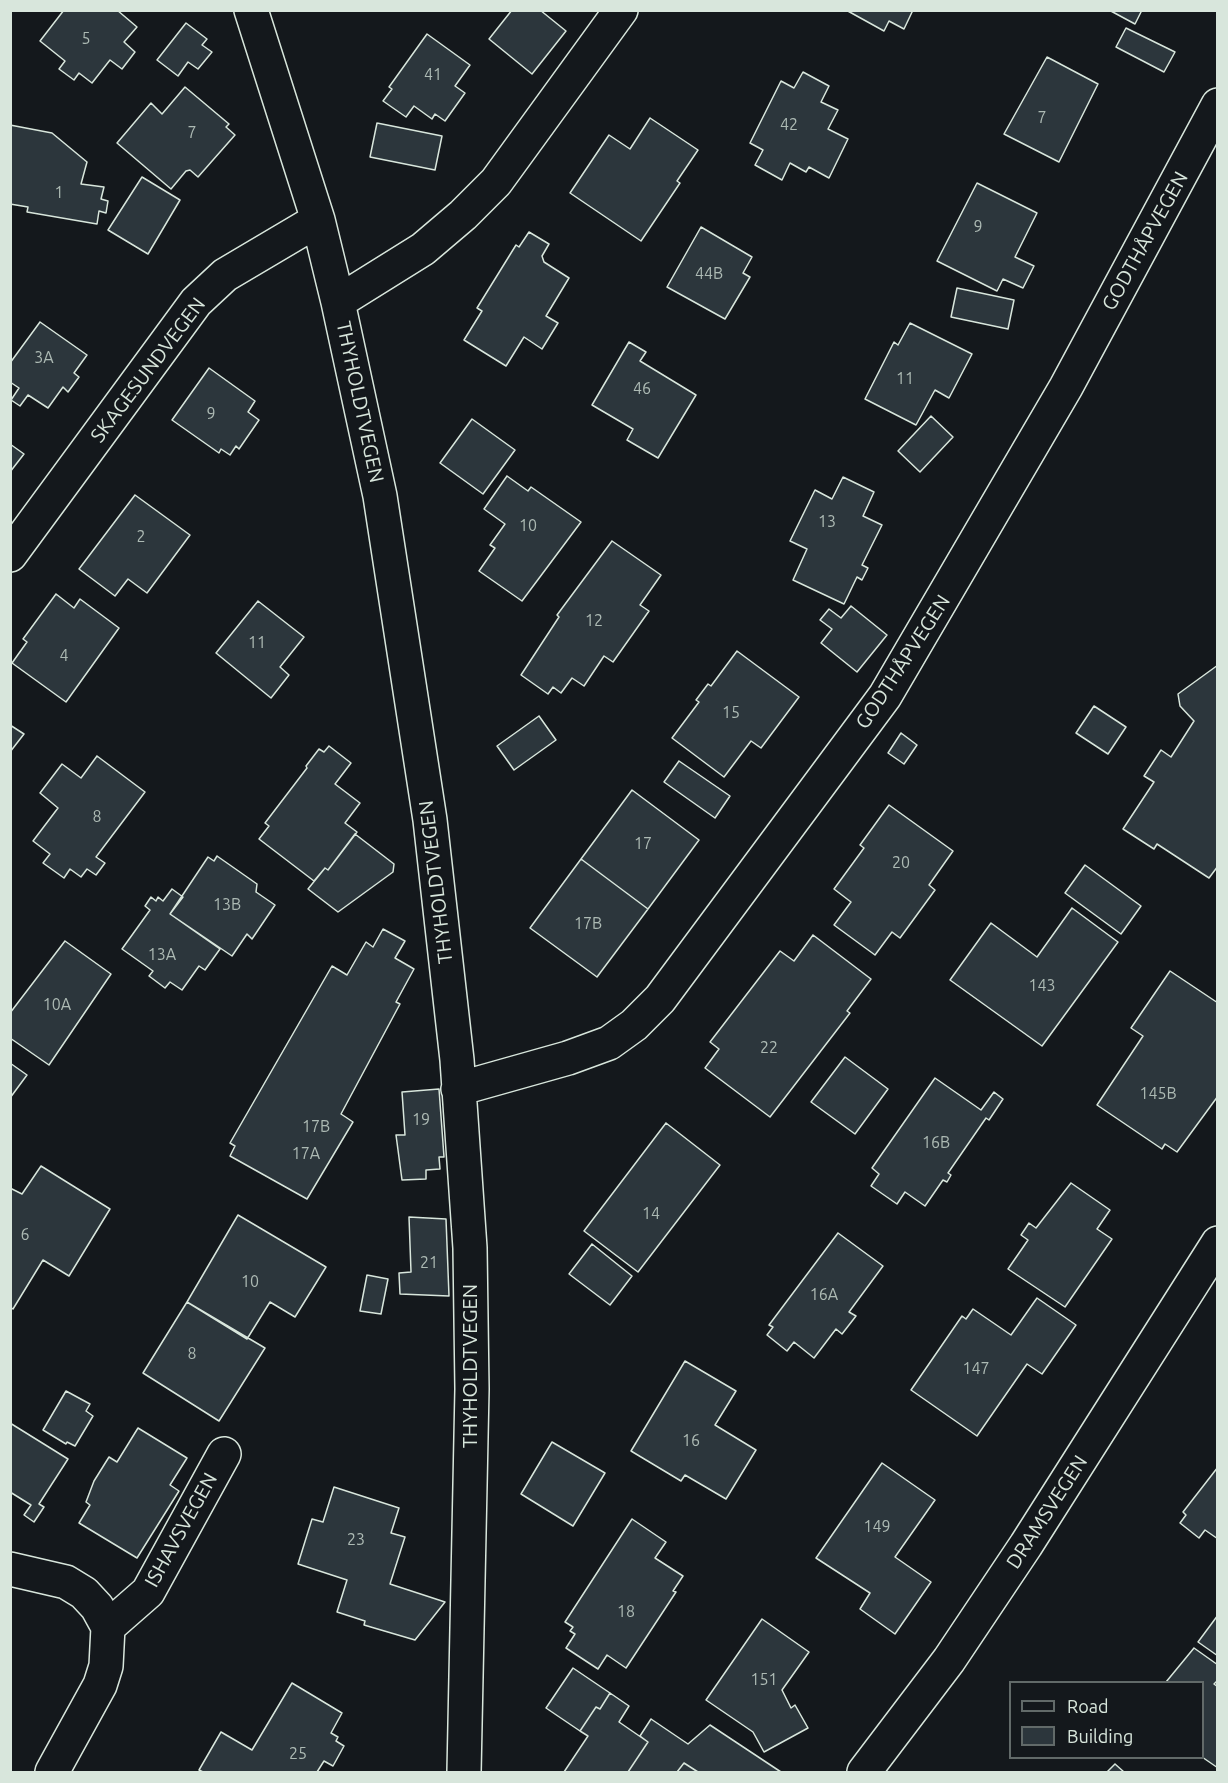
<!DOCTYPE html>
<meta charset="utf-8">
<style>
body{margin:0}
#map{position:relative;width:1228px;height:1783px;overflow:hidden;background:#14181c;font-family:Ubuntu,sans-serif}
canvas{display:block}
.frame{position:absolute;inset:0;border:12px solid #d8e6dc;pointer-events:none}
.legend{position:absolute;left:1009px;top:1681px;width:195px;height:78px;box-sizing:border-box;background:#14181c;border:2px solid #626a69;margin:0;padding:8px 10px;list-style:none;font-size:18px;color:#d8e6dc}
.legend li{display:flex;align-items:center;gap:12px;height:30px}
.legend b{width:30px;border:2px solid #626a69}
</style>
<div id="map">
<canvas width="1228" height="1783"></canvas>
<div class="frame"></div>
<ul class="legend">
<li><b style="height:8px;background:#14181c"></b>Road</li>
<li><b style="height:16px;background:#2c363c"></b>Building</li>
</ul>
</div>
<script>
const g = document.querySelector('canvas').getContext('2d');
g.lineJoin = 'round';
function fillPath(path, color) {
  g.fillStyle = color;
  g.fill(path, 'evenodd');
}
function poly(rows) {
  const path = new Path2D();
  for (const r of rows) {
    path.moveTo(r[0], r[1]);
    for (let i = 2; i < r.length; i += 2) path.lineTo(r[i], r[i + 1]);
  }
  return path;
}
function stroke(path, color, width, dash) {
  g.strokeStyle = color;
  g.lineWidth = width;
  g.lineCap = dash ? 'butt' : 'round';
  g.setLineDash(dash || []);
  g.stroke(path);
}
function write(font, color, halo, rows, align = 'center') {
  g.font = font + ' Ubuntu,sans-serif';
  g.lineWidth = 4.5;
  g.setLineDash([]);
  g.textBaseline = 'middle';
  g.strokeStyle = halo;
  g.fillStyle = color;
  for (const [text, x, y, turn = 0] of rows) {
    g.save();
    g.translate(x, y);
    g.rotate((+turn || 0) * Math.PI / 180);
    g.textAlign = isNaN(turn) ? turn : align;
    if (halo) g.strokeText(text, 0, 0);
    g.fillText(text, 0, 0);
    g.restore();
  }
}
const building = poly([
 [64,10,117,10,137,27,124,42,135,52,122,69,110,60,92,83,79,73,74,80,59,69,65,61,40,41,64,10],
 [512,10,540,10,566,31,532,74,489,39,512,10],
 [846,10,913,10,904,29,889,21,884,31,846,10],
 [1109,10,1142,10,1135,24,1109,10],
 [186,23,207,39,202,45,212,52,198,69,188,62,178,76,157,60,186,23],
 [1126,28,1175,52,1164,72,1116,47,1126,28],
 [427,34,470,65,455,86,465,93,445,121,435,114,432,119,414,106,406,117,383,101,392,89,389,87,427,34],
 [1047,57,1098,84,1059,162,1004,134,1047,57],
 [803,72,829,86,821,102,838,110,828,129,848,139,829,178,809,167,806,172,790,163,782,180,755,165,763,150,750,143,781,81,794,88,803,72],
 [185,87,229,124,226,127,235,135,198,177,190,170,186,171,171,189,117,143,151,103,162,114,185,87],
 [650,118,698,150,677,181,680,183,641,241,570,193,609,135,630,149,650,118],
 [377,123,442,136,435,170,370,157,377,123],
 [10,125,52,133,87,162,81,184,104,187,101,199,108,201,106,213,99,211,97,224,27,212,28,207,10,204,10,125],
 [142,177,180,200,148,254,108,230,142,177],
 [977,183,1037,213,1015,257,1034,266,1023,288,1003,279,997,291,937,261,977,183],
 [701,227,752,257,743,273,750,277,725,319,667,287,701,227],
 [529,232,549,244,542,256,544,262,569,278,546,316,558,323,542,349,524,337,506,366,464,340,482,311,477,308,516,245,519,247,529,232],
 [957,288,1014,300,1008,329,951,317,957,288],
 [40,322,87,355,74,373,79,377,68,392,63,387,48,408,28,395,20,406,11,400,19,388,10,382,10,363,40,322],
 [910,323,972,354,949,398,935,390,916,425,865,399,894,342,898,345,910,323],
 [629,342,646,352,640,361,696,395,658,458,627,440,633,429,592,405,629,342],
 [209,368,255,401,248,412,259,420,239,449,236,446,230,455,221,449,219,453,172,420,209,368],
 [931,416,953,437,920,472,898,451,931,416],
 [472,419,515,450,483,494,440,463,472,419],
 [10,444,24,454,10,472,10,444],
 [507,476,528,491,531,487,581,522,522,601,479,571,495,548,490,545,505,524,484,509,507,476],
 [843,477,874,492,863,516,882,525,862,565,868,568,862,580,857,577,844,604,793,580,807,549,790,541,815,490,832,499,843,477],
 [135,495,190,535,147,593,128,579,115,596,79,569,135,495],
 [612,541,661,575,640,605,649,611,613,662,604,656,584,686,572,678,561,693,553,687,548,694,521,675,559,617,557,615,612,541],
 [56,594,74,608,80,599,119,628,66,702,12,663,27,642,23,639,56,594],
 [258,601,304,637,280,667,289,675,271,698,216,653,258,601],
 [851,606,887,635,857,672,821,643,832,629,820,620,829,609,841,618,851,606],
 [737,651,799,697,761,748,751,741,724,777,672,738,699,702,696,700,708,684,711,686,737,651],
 [1218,665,1218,866,1209,878,1157,844,1154,849,1123,829,1154,782,1144,776,1161,750,1171,757,1194,721,1180,706,1178,694,1218,665],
 [1094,706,1126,727,1108,754,1076,733,1094,706],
 [539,716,556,740,514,770,497,746,539,716],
 [10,725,24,734,10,752,10,725],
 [901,733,917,745,904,764,888,753,901,733],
 [329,746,351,763,335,784,360,803,345,823,357,832,328,870,325,868,314,881,259,839,269,826,265,823,307,768,306,766,319,749,324,752,329,746],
 [97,756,145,792,96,857,105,863,96,875,87,869,81,877,70,869,64,878,43,863,50,854,33,841,58,808,40,793,62,764,81,778,97,756],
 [679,761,730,796,715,818,664,782,679,761],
 [632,790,699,840,648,909,581,859,632,790],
 [889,805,953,851,929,885,935,890,900,938,892,932,875,955,834,925,851,902,834,889,864,848,860,845,889,805],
 [355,834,394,864,393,872,338,912,308,889,325,868,328,870,355,834],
 [217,856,257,884,256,892,275,905,252,939,247,934,232,956,170,914,208,857,214,861,217,856],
 [581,859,648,909,597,977,530,928,581,859],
 [1085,865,1141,906,1121,934,1065,893,1085,865],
 [172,889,183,897,170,914,220,949,205,970,199,966,182,990,170,982,165,988,149,976,153,971,122,949,150,910,145,906,151,897,156,901,158,897,163,901,172,889],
 [1072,908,1118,942,1042,1046,950,980,991,923,1037,957,1072,908],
 [383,929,405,941,395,958,414,969,396,1002,400,1004,341,1114,353,1122,307,1199,230,1156,235,1146,230,1143,332,966,347,975,366,942,373,947,383,929],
 [813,935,871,979,847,1011,850,1013,770,1117,705,1068,719,1049,710,1042,780,951,794,961,813,935],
 [65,941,111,974,49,1065,10,1038,10,1013,65,941],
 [1170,971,1218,1003,1218,1096,1177,1152,1165,1144,1162,1149,1097,1105,1143,1036,1131,1028,1170,971],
 [845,1057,888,1089,855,1134,811,1102,845,1057],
 [10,1063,27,1075,10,1098,10,1063],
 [935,1078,981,1110,994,1092,1003,1099,989,1120,986,1118,948,1173,951,1175,947,1182,943,1180,925,1206,905,1192,897,1204,871,1186,879,1174,872,1168,935,1078],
 [439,1089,444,1157,439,1157,440,1169,426,1170,426,1179,402,1180,396,1135,405,1135,402,1092,439,1089],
 [666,1123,720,1165,638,1272,584,1231,666,1123],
 [41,1166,110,1209,69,1276,43,1260,13,1309,10,1307,10,1188,22,1194,41,1166],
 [1071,1183,1110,1210,1097,1229,1112,1239,1065,1307,1008,1269,1028,1240,1021,1235,1029,1223,1036,1228,1071,1183],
 [238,1215,326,1267,295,1317,270,1302,247,1339,187,1302,238,1215],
 [409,1217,446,1219,449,1296,400,1294,399,1273,411,1272,409,1217],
 [838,1233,883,1266,849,1312,856,1316,842,1334,836,1329,814,1358,794,1342,787,1351,767,1335,773,1327,769,1325,838,1233],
 [592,1244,632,1276,610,1305,569,1274,592,1244],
 [367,1275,388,1279,381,1314,360,1311,367,1275],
 [1037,1298,1076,1325,1042,1374,1027,1364,977,1436,911,1390,962,1316,966,1319,973,1309,1011,1335,1037,1298],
 [187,1302,265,1348,219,1421,143,1373,187,1302],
 [685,1361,736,1391,715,1425,756,1450,726,1499,685,1475,681,1481,631,1451,685,1361],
 [66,1391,90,1404,86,1411,93,1416,75,1446,67,1442,66,1444,43,1430,66,1391],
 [10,1423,68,1459,39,1504,44,1507,34,1522,24,1515,31,1505,10,1492,10,1423],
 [138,1428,187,1458,170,1485,179,1491,137,1558,79,1523,90,1505,86,1502,94,1481,109,1457,117,1462,138,1428],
 [552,1442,605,1473,573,1526,521,1494,552,1442],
 [882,1463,935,1500,895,1557,931,1582,895,1634,860,1609,870,1593,816,1558,882,1463],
 [1218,1467,1218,1539,1205,1530,1199,1538,1180,1523,1186,1515,1183,1512,1218,1467],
 [334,1487,399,1508,391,1533,405,1537,390,1584,445,1602,415,1640,364,1625,365,1621,337,1612,347,1580,298,1564,312,1519,323,1522,334,1487],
 [632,1519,666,1542,655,1558,683,1576,673,1591,676,1592,626,1668,607,1655,598,1669,566,1648,575,1634,570,1631,573,1627,565,1622,632,1519],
 [1218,1615,1218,1656,1198,1642,1218,1615],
 [762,1619,809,1652,782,1690,791,1708,795,1705,808,1728,764,1752,753,1732,706,1700,762,1619],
 [1194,1648,1218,1665,1218,1680,1214,1684,1218,1687,1218,1768,1202,1757,1202,1682,1166,1682,1194,1648],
 [573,1668,610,1693,600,1709,596,1707,580,1731,546,1708,573,1668],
 [292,1683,342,1713,331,1733,338,1737,336,1741,344,1746,333,1766,324,1761,317,1772,203,1772,199,1770,221,1732,252,1750,292,1683],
 [610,1693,629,1706,619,1722,648,1742,628,1772,564,1772,588,1736,580,1731,596,1707,600,1709,610,1693],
 [651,1719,688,1744,710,1725,781,1772,698,1772,684,1763,677,1772,628,1772,648,1742,640,1736,651,1719],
 [684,1763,698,1772,677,1772,684,1763],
 [1115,1764,1124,1772,1107,1772,1115,1764]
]);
fillPath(building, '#2c363c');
stroke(building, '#d8e6dc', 1.5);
const minor = poly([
 [251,10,318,220,338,302,380,496,430,820,457,1060,470,1248,472,1389,464,1772],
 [338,302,423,249,463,215,496,182,621,10],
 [10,555,196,302,225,275,318,220],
 [458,1089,568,1058,609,1043,634,1025,660,999,885,696,1066,387,1218,105],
 [10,1569,66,1582,84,1593,97,1607,108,1627,106,1666,100,1685,52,1772],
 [108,1627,148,1592,224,1454],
 [864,1772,949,1660,1026,1545,1218,1243]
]);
stroke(minor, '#d8e6dc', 36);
stroke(minor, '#14181c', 33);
write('16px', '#adbab4', null, [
 ["5",86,39],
 ["41",433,75],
 ["7",1042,118],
 ["42",789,125],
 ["7",192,133],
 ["1",59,193],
 ["9",978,227],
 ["44B",709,274],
 ["3A",44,358],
 ["11",905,379],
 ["46",642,389],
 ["9",211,414],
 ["13",827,522],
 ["10",528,526],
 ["2",141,537],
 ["12",594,621],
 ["11",257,643],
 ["4",64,656],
 ["15",731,713],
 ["8",97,817],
 ["17",643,844],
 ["20",901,863],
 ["13B",227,905],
 ["17B",588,924],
 ["13A",162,955],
 ["143",1042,986],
 ["10A",57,1005],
 ["22",769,1048],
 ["145B",1158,1094],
 ["19",421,1120],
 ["17B",316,1127],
 ["16B",936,1143],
 ["17A",306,1154],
 ["14",651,1214],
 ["6",25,1235],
 ["21",429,1263],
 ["10",250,1282],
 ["16A",824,1295],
 ["8",192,1354],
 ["147",976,1369],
 ["16",691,1441],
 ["149",877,1527],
 ["23",356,1540],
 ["18",626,1612],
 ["151",764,1680],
 ["25",298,1754]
]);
write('20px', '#d8e6dc', '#14181c', [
 ["GODTHÅPVEGEN",1145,241,-61],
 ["SKAGESUNDVEGEN",148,370,-53],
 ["THYHOLDTVEGEN",360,402,78],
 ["GODTHÅPVEGEN",903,662,-57],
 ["THYHOLDTVEGEN",436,882,-97],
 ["THYHOLDTVEGEN",470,1366,-90],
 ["DRAMSVEGEN",1047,1512,-57],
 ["ISHAVSVEGEN",181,1530,-61]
]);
</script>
